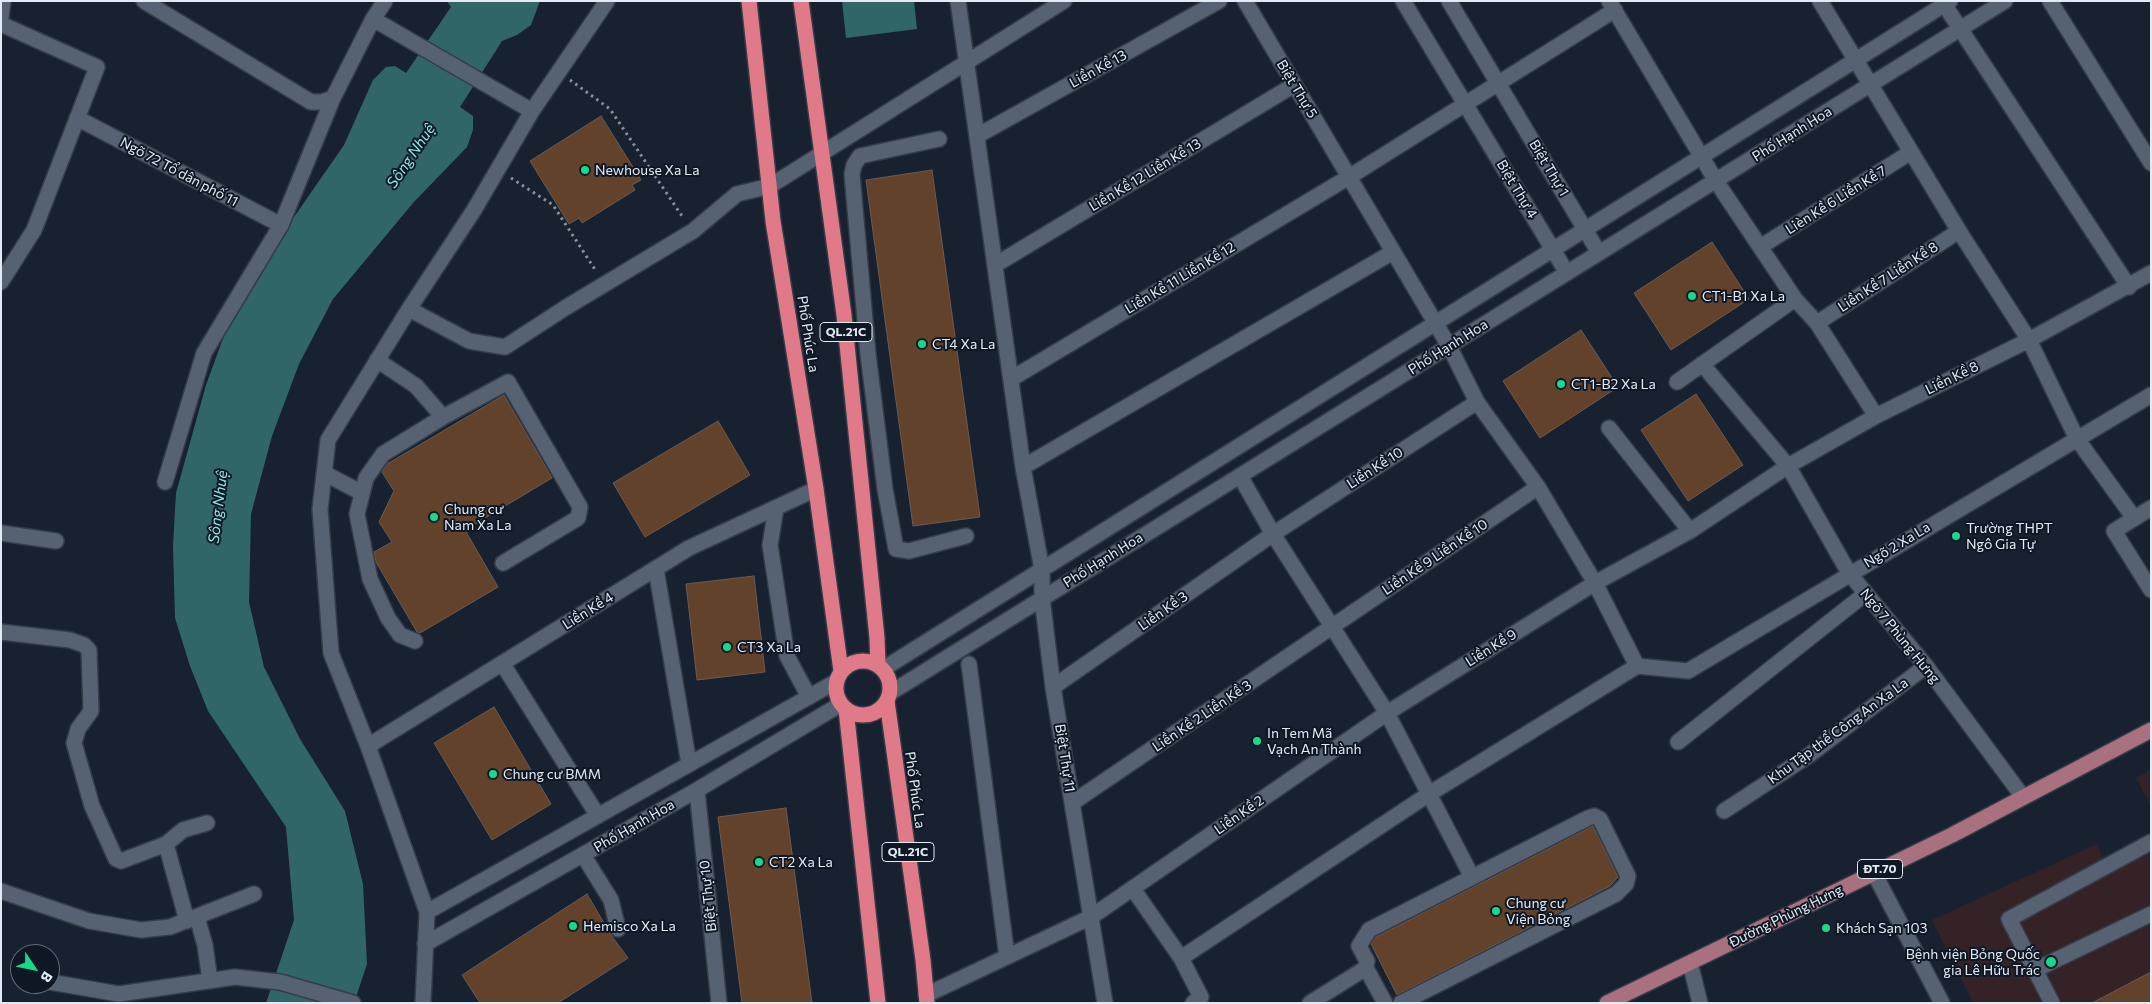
<!DOCTYPE html>
<meta charset="utf-8">
<style>
body{margin:0}
#map{position:relative;width:2152px;height:1004px;overflow:hidden;background:#18212f;font-family:Commissioner,sans-serif}
canvas{display:block}
.frame{position:absolute;inset:0;border:2px solid #e3eaf4;pointer-events:none}
.north{position:absolute;left:10px;top:944px;width:50px;height:50px;box-sizing:border-box;background:#0e1825;border:1px solid #636c78;border-radius:50%;rotate:124deg;font-size:14px;font-weight:700;line-height:20px;text-align:center;color:#e3eaf4}
.north::after{content:'';display:block;margin:auto;width:18px;height:22px;background:#16d989;clip-path:polygon(50% 0,100% 100%,50% 72%,0 100%)}
</style>
<div id="map">
<canvas width="2152" height="1004"></canvas>
<div class="frame"></div>
<div class="north">B</div>
</div>
<script>
const g = document.querySelector('canvas').getContext('2d');
g.lineJoin = 'round';
function fillPath(path, color) {
  g.fillStyle = color;
  g.fill(path, 'evenodd');
}
function poly(rows) {
  const path = new Path2D();
  for (const r of rows) {
    if (r.length === 3) {
      path.moveTo(r[0] + r[2], r[1]);
      path.arc(r[0], r[1], r[2], 0, 2 * Math.PI);
      continue;
    }
    path.moveTo(r[0], r[1]);
    for (let i = 2; i < r.length; i += 2) path.lineTo(r[i], r[i + 1]);
  }
  return path;
}
function stroke(path, color, width, dash) {
  g.strokeStyle = color;
  g.lineWidth = width;
  g.lineCap = dash ? 'butt' : 'round';
  g.setLineDash(dash || []);
  g.stroke(path);
}
function write(font, color, halo, rows, align = 'center') {
  g.font = font + ' Commissioner,sans-serif';
  g.lineWidth = 4;
  g.setLineDash([]);
  g.textBaseline = 'middle';
  g.strokeStyle = halo;
  g.fillStyle = color;
  for (const [text, x, y, turn = 0] of rows) {
    g.save();
    g.translate(x, y);
    g.rotate((+turn || 0) * Math.PI / 180);
    g.textAlign = isNaN(turn) ? turn : align;
    if (halo) g.strokeText(text, 0, 0);
    g.fillText(text, 0, 0);
    g.restore();
  }
}
fillPath(poly([
 [2151,770,2151,806,2136,778],
 [2097,844,2107,869,2151,848,2151,1003,1973,1003,1932,920]
]), '#352227');
fillPath(poly([
 [447,1,540,1,531,25,517,35,502,41,460,107,473,116,473,130,467,147,413,203,333,299,299,364,272,436,251,514,249,602,264,667,300,739,345,811,363,884,367,964,354,1003,266,1003,294,920,286,827,208,711,190,666,175,618,173,546,176,493,206,385,229,322,285,230,344,145,373,80,386,67,395,66,406,73,451,7],
 [842,1,914,1,917,29,846,38]
]), '#316668');
const building = poly([
 [601,116,641,180,632,185,635,190,582,223,579,218,569,224,530,161,601,116],
 [932,170,980,517,913,526,866,180,932,170],
 [1712,242,1749,299,1671,350,1634,293,1712,242],
 [1581,330,1618,387,1540,438,1503,381,1581,330],
 [1696,394,1743,465,1688,501,1641,430,1696,394],
 [504,395,552,478,465,530,498,587,420,633,417,632,376,562,374,552,392,542,379,522,394,491,382,472,387,464,504,395],
 [718,421,750,475,645,537,613,483,718,421],
 [754,576,765,672,697,680,686,584,754,576],
 [494,707,551,804,492,840,434,743,494,707],
 [786,808,812,1003,742,1003,718,817,786,808],
 [1593,826,1618,877,1610,886,1397,995,1371,944,1376,937,1593,826],
 [587,894,611,935,628,958,558,1003,480,1003,462,975,587,894],
 [2151,972,2151,1003,2092,1003,2151,972]
]);
fillPath(building, '#62422b');
stroke(building, '#6c5b4f', 1);
const minor = poly([
 [144,1,311,102,321,102,333,98],
 [958,1,1023,467,1042,570,1042,598,1053,687,1105,1003],
 [1245,1,1449,346,1477,402,1538,487,1595,583,1637,666],
 [1403,1,1567,273],
 [1449,1,1599,253],
 [1609,1,1716,181,1795,299,1817,323,1876,416],
 [1820,1,1959,231,2029,340,2077,439,2134,518],
 [1942,1,2129,287],
 [2050,1,2151,163],
 [1,17,3,1],
 [373,19,532,111],
 [1,24,97,67,34,230,1,282],
 [77,118,281,225],
 [977,136,1219,1],
 [939,139,860,156,854,165,852,174,868,354,885,489,896,549,909,551,966,536],
 [1760,247,1911,152],
 [995,265,1294,85],
 [409,309,469,341,505,347,565,308,693,231,737,194,770,186,1064,1],
 [1817,323,1959,231],
 [377,360,416,386,443,417,383,454,366,478,357,514,370,579,388,618,400,635,415,641],
 [1702,364,1788,466,1849,573,1926,666,2023,797],
 [1011,379,1349,177,1615,10],
 [1677,382,1795,299],
 [443,417,508,382,580,507,578,518,503,563],
 [1609,428,1690,531],
 [1023,467,1393,252],
 [324,473,362,493],
 [1240,476,1273,534,1387,713,1472,877],
 [165,482,204,353,281,225,333,98,373,19,385,1],
 [776,508,770,545,787,656,809,697],
 [2151,508,2114,531,2151,590],
 [1,533,56,541],
 [656,569,689,764],
 [1,632,70,640,84,645,89,650,91,711,78,729,74,743,92,806,116,859,121,861,166,844,187,921],
 [502,663,598,816],
 [969,664,1007,957],
 [1637,666,1688,671,2151,395],
 [883,669,1950,1],
 [1053,687,1273,534,1477,402],
 [890,693,2005,1],
 [1678,742,1865,594],
 [368,746,689,548,816,489],
 [697,790,719,1003],
 [1072,803,1538,487],
 [1724,811,1808,756,1926,666],
 [166,844,183,830,207,823],
 [583,855,611,900,618,929],
 [1874,873,1942,1003],
 [1133,889,1181,958,1201,997,1193,1003],
 [1,891,89,921,141,930,170,927,254,894],
 [427,912,837,681],
 [197,917,205,945,210,981],
 [425,944,697,790,841,704],
 [1181,958,1429,794,1637,666],
 [1690,963,1700,1003],
 [2037,969,2151,914],
 [50,982,119,994,235,977,280,982,353,1003],
 [926,995,1091,917,1387,713,1595,583,1690,531,1788,466,1876,416,2029,340,2151,273],
 [423,1003,427,912,368,746,331,653,320,509,328,440,409,309,474,210,532,111,607,1],
 [1310,1003,1366,968],
 [1385,1003,1366,968,1367,961,1359,946,1369,930,1588,818,1594,816,1600,819,1628,876,1626,884,1616,894,1401,1003],
 [2052,1003,2009,919,2151,842]
]);
const major = poly([
 [1607,1003,1952,835,2151,730]
]);
const highway = poly([
 [749,1,773,221,816,489,841,671],
 [801,1,844,315,877,638,878,665],
 [863,688,27],
 [887,701,923,960,927,1003],
 [846,709,878,1003]
]);
stroke(minor, '#353c48', 18);
stroke(major, '#353c48', 18);
stroke(highway, '#353c48', 18);
stroke(poly([
 [570,80,610,109,684,219],
 [511,178,553,205,596,271]
]), '#878f9b', 3, [2.5, 4]);
stroke(minor, '#566171', 15);
stroke(major, '#a9707f', 15);
stroke(highway, '#e07a88', 15);
for (const [x, y, r, color] of [
 [585,170,5,"#16d989"],
 [1692,296,5,"#16d989"],
 [922,344,5,"#16d989"],
 [1561,384,5,"#16d989"],
 [434,517,5,"#16d989"],
 [1956,536,5,"#16d989"],
 [727,647,5,"#16d989"],
 [1257,741,5,"#16d989"],
 [493,774,5,"#16d989"],
 [759,862,5,"#16d989"],
 [1496,911,5,"#16d989"],
 [573,926,5,"#16d989"],
 [1826,928,5,"#16d989"],
 [2051,962,6,"#16d989"]
]) {
  const dot = new Path2D();
  dot.arc(x, y, r, 0, 2 * Math.PI);
  g.fillStyle = color;
  g.fill(dot);
  stroke(dot, '#0e1825', 2);
}
for (const [x, y, w] of [
 [846,332,52],
 [908,852,52],
 [1880,869,45]
]) {
  const box = new Path2D();
  box.roundRect(x - w / 2, y - 9.5, w, 19, 4);
  g.fillStyle = '#0e1825';
  g.fill(box);
  stroke(box, '#e3eaf4', 1);
}
write('bold 12px', '#e3eaf4', null, [
 ["QL.21C",846,332],
 ["QL.21C",908,852],
 ["ĐT.70",1880,869]
]);
write('14px', '#e3eaf4', '#0e1825', [
 ["Liền Kề 13",1098,69,-29],
 ["Biệt Thự 5",1297,89,59],
 ["Phố Hạnh Hoa",1792,134,-32],
 ["Biệt Thự 1",1549,168,59],
 ["Ngõ 72 Tổ dân phố 11",179,172,28],
 ["Liền Kề 12 Liền Kề 13",1145,175,-31],
 ["Biệt Thự 4",1517,189,59],
 ["Lièn Kề 6 Liền Kề 7",1836,200,-32],
 ["Liền Kề 7 Liền Kề 8",1888,277,-33],
 ["Liền Kề 11 Liền Kề 12",1180,278,-31],
 ["Phố Phúc La",808,334,81],
 ["Phố Hạnh Hoa",1448,347,-32],
 ["Liền Kề 8",1952,378,-26],
 ["Liền Kề 10",1375,468,-33],
 ["Ngõ 2 Xa La",1897,545,-31],
 ["Liền Kề 9 Liền Kề 10",1435,557,-34],
 ["Phố Hạnh Hoa",1103,560,-32],
 ["Liền Kề 4",588,611,-32],
 ["Liền Kề 3",1163,611,-35],
 ["Ngõ 7 Phùng Hưng",1900,636,51],
 ["Liền Kề 9",1491,648,-32],
 ["Liền Kề 2 Liền Kề 3",1202,716,-34],
 ["Khu Tập thể Công An Xa La",1838,731,-36],
 ["Biệt Thự 11",1065,758,81],
 ["Phố Phúc La",915,790,82],
 ["Liền Kề 2",1239,815,-35],
 ["Phố Hạnh Hoa",634,826,-30],
 ["Biệt Thự 10",708,896,-96],
 ["Đường Phùng Hưng",1786,916,-26]
]);
write('14px', '#e3eaf4', '#0e1825', [
 ["Newhouse Xa La",595,170],
 ["CT1-B1 Xa La",1702,296],
 ["CT4 Xa La",932,344],
 ["CT1-B2 Xa La",1571,384],
 ["Chung cư",444,509],
 ["Nam Xa La",444,525],
 ["Trường THPT",1966,528],
 ["Ngô Gia Tự",1966,544],
 ["CT3 Xa La",737,647],
 ["In Tem Mã",1267,733],
 ["Vạch An Thành",1267,749],
 ["Chung cư BMM",503,774],
 ["CT2 Xa La",769,862],
 ["Chung cư",1506,903],
 ["Viện Bỏng",1506,919],
 ["Hemisco Xa La",583,926],
 ["Khách Sạn 103",1836,928],
 ["Bệnh viện Bỏng Quốc",2040,954,"right"],
 ["gia Lê Hữu Trác",2040,970,"right"]
], 'left');
write('italic 15px', '#8de8eb', '#0e1825', [
 ["Sông Nhuệ",411,156,-56],
 ["Sông Nhuệ",218,507,-83]
]);
</script>
